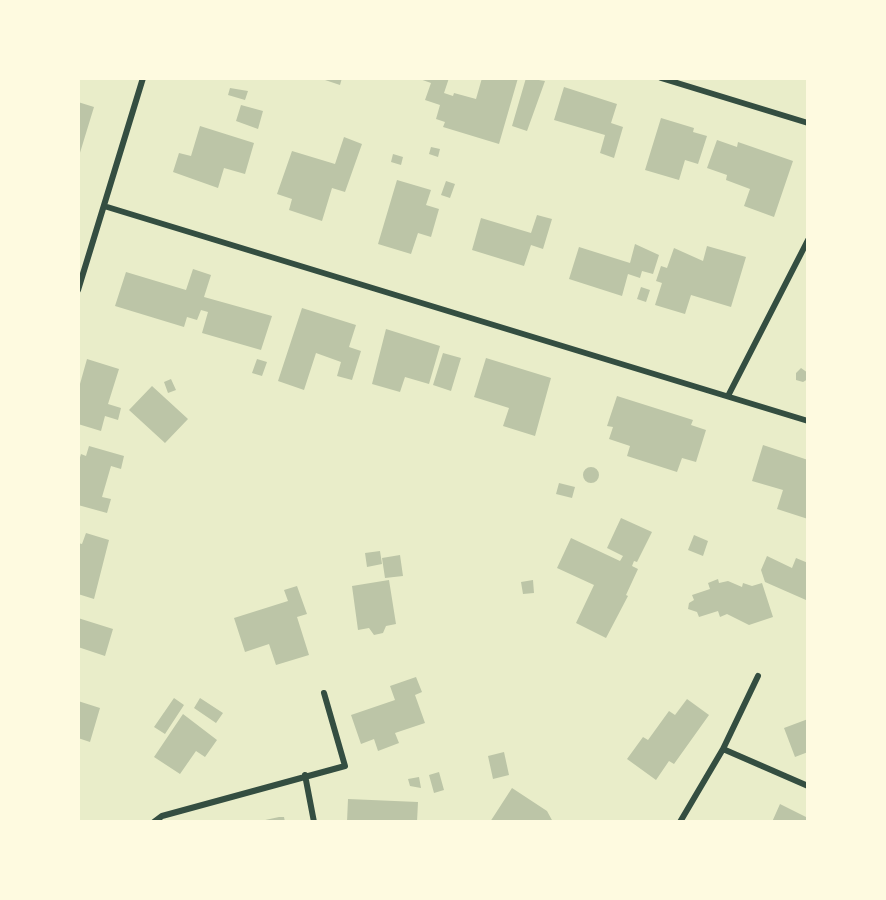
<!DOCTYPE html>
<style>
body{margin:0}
#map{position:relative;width:886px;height:900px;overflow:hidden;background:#e9edc9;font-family:"PT Sans",sans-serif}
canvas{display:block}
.frame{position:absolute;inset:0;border:80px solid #fefae0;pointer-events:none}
</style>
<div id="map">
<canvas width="886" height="900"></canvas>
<div class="frame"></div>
</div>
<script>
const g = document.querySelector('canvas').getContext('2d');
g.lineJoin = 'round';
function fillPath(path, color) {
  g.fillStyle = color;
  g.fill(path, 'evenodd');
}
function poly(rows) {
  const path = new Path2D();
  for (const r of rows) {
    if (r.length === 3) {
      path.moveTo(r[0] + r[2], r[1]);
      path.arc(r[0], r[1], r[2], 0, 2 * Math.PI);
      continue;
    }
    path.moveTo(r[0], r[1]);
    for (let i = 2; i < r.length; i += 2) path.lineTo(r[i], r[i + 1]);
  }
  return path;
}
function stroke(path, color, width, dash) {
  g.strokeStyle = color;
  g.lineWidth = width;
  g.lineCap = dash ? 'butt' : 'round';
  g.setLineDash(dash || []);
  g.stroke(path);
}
fillPath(poly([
 [319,78,342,78,340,85],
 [417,78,449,78,444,93,453,96,454,93,476,99,482,78,518,78,499,144,443,127,445,122,436,119,440,105,425,100,431,83],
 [526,78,545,81,527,131,512,126],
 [564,87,617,104,611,123,623,127,614,158,600,153,605,135,554,120],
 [230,88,248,91,245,100,228,95],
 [78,102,94,107,79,156,78,156],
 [241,105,263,111,258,129,236,121],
 [661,118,694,128,693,132,707,136,698,164,685,160,679,180,645,170],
 [200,126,254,143,245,174,224,168,218,188,173,172,179,153,191,156],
 [344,137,362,144,345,192,332,188,322,221,289,210,292,199,277,194,292,151,335,164],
 [717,140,737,147,738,142,793,161,774,217,744,206,750,189,726,180,727,175,707,168],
 [431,147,440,149,438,157,429,154],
 [393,154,403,157,401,165,391,162],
 [397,180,431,190,426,205,439,209,431,237,418,233,411,254,378,244],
 [446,181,455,184,450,198,441,195],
 [537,215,552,219,543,249,531,245,524,266,472,250,481,218,531,233],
 [635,244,659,255,653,274,642,271,640,278,628,274,622,296,569,279,579,247,630,263],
 [707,246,746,257,731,307,691,295,685,314,655,305,662,283,656,281,661,266,667,268,674,248,703,261],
 [193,269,211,275,204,297,272,316,261,350,202,333,208,312,201,310,197,320,187,317,184,327,115,306,126,272,186,290],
 [641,287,650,290,646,302,637,299],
 [302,308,356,325,349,347,361,351,352,380,337,376,341,362,316,353,304,390,278,381],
 [386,329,440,346,429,384,405,377,400,392,372,384],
 [443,353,461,358,451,391,433,385],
 [486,358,551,378,535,436,503,426,509,408,474,397],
 [87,359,119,369,108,404,121,408,118,420,105,416,101,431,78,424,78,391],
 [257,359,267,362,262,376,252,373],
 [801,368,808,373,808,379,803,382,796,380,796,373],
 [171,379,176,390,168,393,164,382],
 [152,386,188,419,165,443,129,410],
 [617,396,693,420,691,425,706,430,696,462,682,458,677,472,627,456,630,446,609,439,613,427,607,426],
 [763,445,808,460,808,519,777,509,783,490,752,481],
 [89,446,124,456,121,469,111,466,102,497,111,499,107,513,78,505,78,464,81,454,86,456],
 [591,475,8],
 [559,483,575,487,572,498,556,494],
 [621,518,652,532,637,562,634,561,632,566,638,569,626,595,628,596,606,638,576,623,594,585,557,568,571,538,620,561,623,556,607,548],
 [86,533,109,540,94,599,78,594,78,543,82,544],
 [694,535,708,541,703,556,688,550],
 [380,551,382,564,367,567,365,553],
 [400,555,403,576,385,578,382,558],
 [767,556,792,568,796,558,808,563,806,600,765,582,761,570],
 [718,579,719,583,728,581,742,587,743,583,752,586,762,583,773,617,749,625,727,614,720,617,718,611,699,617,697,612,688,609,689,603,694,600,692,595,710,589,708,583],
 [389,580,396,624,386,626,383,633,374,635,369,628,358,630,352,586],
 [533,580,534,593,523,594,521,582],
 [297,586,307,614,297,617,309,655,276,665,269,644,245,652,234,618,288,601,284,590],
 [78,618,113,629,105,656,78,647],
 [416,677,422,692,415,695,425,723,395,733,399,743,378,751,374,739,361,744,351,715,395,700,390,686],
 [174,698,184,705,165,734,154,727],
 [200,698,223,713,216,723,194,708],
 [687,699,709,715,674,764,669,761,656,780,627,759,643,737,648,740,669,711,675,715],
 [78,701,100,708,90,742,78,738],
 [183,714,217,740,205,757,196,751,180,774,154,757],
 [808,719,808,752,795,757,784,728],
 [504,752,509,775,493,779,488,756],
 [439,772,444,790,434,793,429,775],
 [419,777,421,788,410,786,408,779],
 [512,788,547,811,553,822,490,822],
 [348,799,418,802,417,822,347,822],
 [780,804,808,818,808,822,772,822],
 [279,817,284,817,285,822,256,822]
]), '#bcc5a7');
stroke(poly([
 [661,78,808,123],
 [104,206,808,421],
 [78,290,143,78],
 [728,396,808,240],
 [723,749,808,786],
 [305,775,314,822],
 [154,822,162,816,345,766,324,693],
 [680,822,723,749,758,676]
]), '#344e41', 6);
</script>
